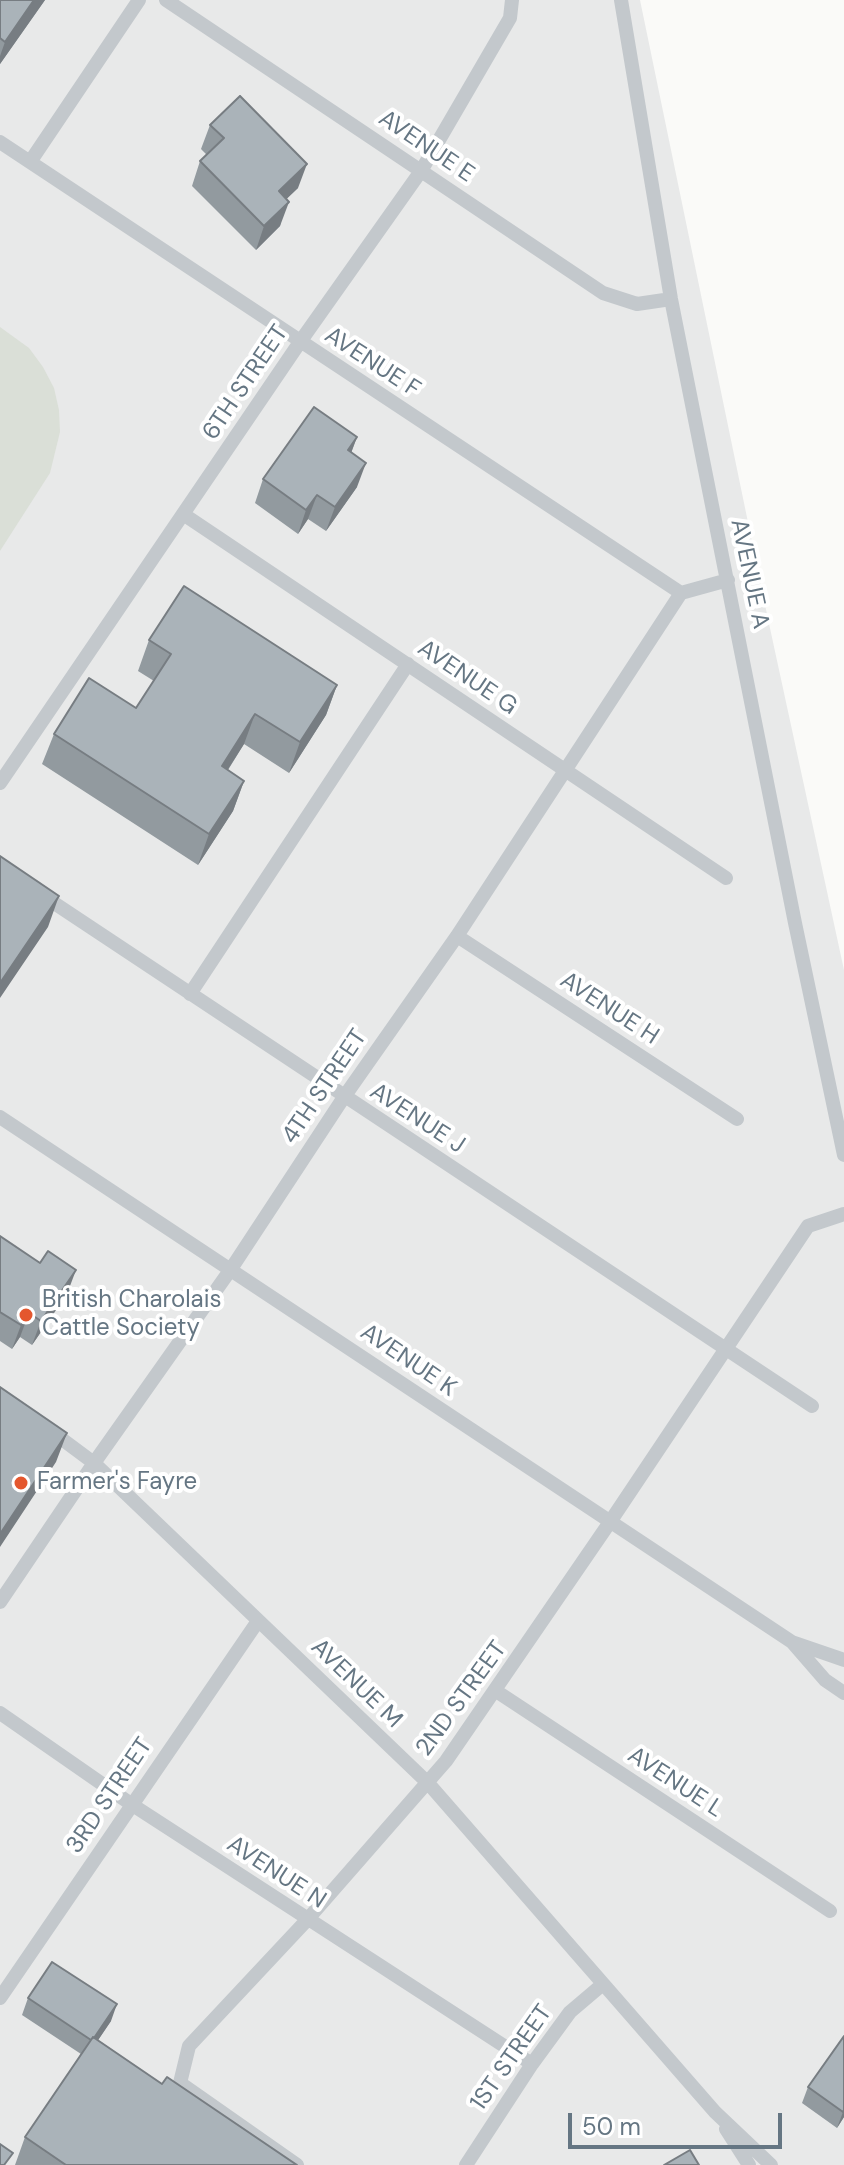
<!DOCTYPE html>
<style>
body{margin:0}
#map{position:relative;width:844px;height:2165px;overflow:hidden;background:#fafaf8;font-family:"DM Sans",sans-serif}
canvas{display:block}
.scale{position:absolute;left:568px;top:2113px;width:214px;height:36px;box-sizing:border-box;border:4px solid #657683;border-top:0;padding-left:10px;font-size:24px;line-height:28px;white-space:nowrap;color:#657683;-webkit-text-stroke:6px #fff;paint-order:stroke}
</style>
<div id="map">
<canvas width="844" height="2165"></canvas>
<div class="scale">50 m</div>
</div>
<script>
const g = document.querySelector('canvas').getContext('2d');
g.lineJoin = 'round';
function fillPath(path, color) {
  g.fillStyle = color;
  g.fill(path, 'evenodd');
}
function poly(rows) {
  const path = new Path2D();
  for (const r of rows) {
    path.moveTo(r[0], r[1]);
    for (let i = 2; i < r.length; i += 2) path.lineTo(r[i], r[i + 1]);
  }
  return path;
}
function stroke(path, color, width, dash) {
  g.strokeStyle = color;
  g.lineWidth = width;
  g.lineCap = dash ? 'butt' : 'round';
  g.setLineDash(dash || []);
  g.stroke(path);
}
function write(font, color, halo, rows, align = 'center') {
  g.font = font + ' "DM Sans",sans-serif';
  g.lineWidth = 8;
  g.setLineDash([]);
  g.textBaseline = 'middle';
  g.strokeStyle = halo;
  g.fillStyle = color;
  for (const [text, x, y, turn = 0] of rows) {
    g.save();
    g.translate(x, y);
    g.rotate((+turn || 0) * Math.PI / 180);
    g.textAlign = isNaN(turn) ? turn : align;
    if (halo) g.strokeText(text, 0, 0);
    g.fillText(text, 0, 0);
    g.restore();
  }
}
fillPath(poly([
 [0,0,640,0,768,619,844,970,844,2165,0,2165]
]), '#e8e9e9');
fillPath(poly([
 [0,327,29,348,43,367,54,388,59,410,60,432,50,473,0,551]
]), '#dadfd7');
stroke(poly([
 [166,0,603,293,637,304,671,299],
 [621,0,671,299,795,923,844,1155],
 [0,142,681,593],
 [30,162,139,0],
 [183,514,726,878],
 [681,593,728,580],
 [0,783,300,342,421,171,510,18,512,0],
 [42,895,812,1406],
 [457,936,737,1119],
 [190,994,408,664],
 [0,1117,792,1642,844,1660],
 [51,1431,94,1463,428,1783,715,2112,771,2165],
 [0,1602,94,1463,231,1269,344,1097,457,936,681,593],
 [792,1642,825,1680,844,1693],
 [496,1691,830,1911],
 [0,1713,131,1804,532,2064],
 [0,1998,258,1621],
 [726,2129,749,2165],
 [297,2165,180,2083,189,2046,307,1920,446,1761,610,1522,808,1226,844,1214],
 [466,2165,532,2064,570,2012,603,1984]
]), '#c3c8cc', 14);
fillPath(poly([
 [0,0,45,0,0,64],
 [210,125,298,188,286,199,280,226,256,250,192,186,200,161,207,155,201,149],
 [357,437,351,453,357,487,326,531,308,519,298,534,255,503,263,479],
 [149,640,337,685,326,715,289,773,244,744,228,770,244,781,233,811,198,865,42,764,54,734,136,708,154,681,138,671],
 [0,1236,67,1294,32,1345,20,1337,12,1349,0,1341],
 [28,1998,111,2021,98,2040,162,2084,297,2165,15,2165,25,2137,81,2054,22,2015],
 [844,2036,844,2117,837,2128,802,2103,808,2087]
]), '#929a9f');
fillPath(poly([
 [34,0,45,0,0,64,0,56,5,42],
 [307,164,298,188,270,215,279,191],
 [289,202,280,226,256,250,264,226],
 [357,437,348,461,348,450],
 [366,463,357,487,326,531,335,507],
 [317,495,308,519,298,534,306,510],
 [337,685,326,715,289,773,300,742],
 [255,714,244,744,211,796,222,766],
 [244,781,233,811,198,865,209,834],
 [59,896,48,927,0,998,0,983],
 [76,1270,67,1294,32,1345,41,1321],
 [29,1313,20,1337,12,1349,21,1325],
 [67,1433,56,1462,0,1547,0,1534],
 [117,2004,111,2021,86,2058,92,2041],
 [844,2110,844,2117,837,2128,843,2112]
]), '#777d82');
const building = poly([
 [0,0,34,0,5,42,0,38,0,0],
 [240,96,307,164,279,191,289,202,264,226,200,161,224,138,210,125,240,96],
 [314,407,357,437,348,450,366,463,335,507,317,495,306,510,263,479,314,407],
 [184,586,337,685,300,742,255,714,222,766,244,781,209,834,54,734,89,678,136,708,171,654,149,640,184,586],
 [0,856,59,896,0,983,0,856],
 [0,1236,40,1263,48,1251,76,1270,41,1321,29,1313,21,1325,0,1312,0,1236],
 [0,1387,67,1433,0,1534,0,1387],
 [52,1962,117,2004,94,2038,93,2037,91,2040,28,1998,52,1962],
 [844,2036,844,2110,843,2112,808,2087,844,2036],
 [93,2037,162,2084,167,2077,297,2165,66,2165,25,2137,93,2037],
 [0,2144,13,2153,4,2165,0,2165,0,2144],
 [690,2150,699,2165,664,2165,690,2150]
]);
fillPath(building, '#aab3b9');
stroke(building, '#777d82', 2);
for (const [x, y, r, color] of [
 [26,1315,8,"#e4572e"],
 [21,1483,8,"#e4572e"]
]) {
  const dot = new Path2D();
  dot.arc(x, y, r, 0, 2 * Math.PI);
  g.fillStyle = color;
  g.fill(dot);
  stroke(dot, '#fff', 3);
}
write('24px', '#657683', '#fff', [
 ["AVENUE E",426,147,34],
 ["AVENUE F",372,363,33],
 ["6TH STREET",246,383,-56],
 ["AVENUE A",749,574,78],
 ["AVENUE G",467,678,34],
 ["AVENUE H",609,1009,33],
 ["4TH STREET",325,1087,-56],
 ["AVENUE J",417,1119,33],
 ["AVENUE K",408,1361,34],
 ["AVENUE M",356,1684,44],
 ["2ND STREET",462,1699,-54],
 ["AVENUE L",675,1783,33],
 ["3RD STREET",110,1796,-56],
 ["AVENUE N",276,1873,33],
 ["1ST STREET",512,2058,-55]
]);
write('24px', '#657683', '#fff', [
 ["British Charolais",42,1301],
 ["Cattle Society",42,1329],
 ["Farmer's Fayre",37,1483]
], 'left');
</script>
